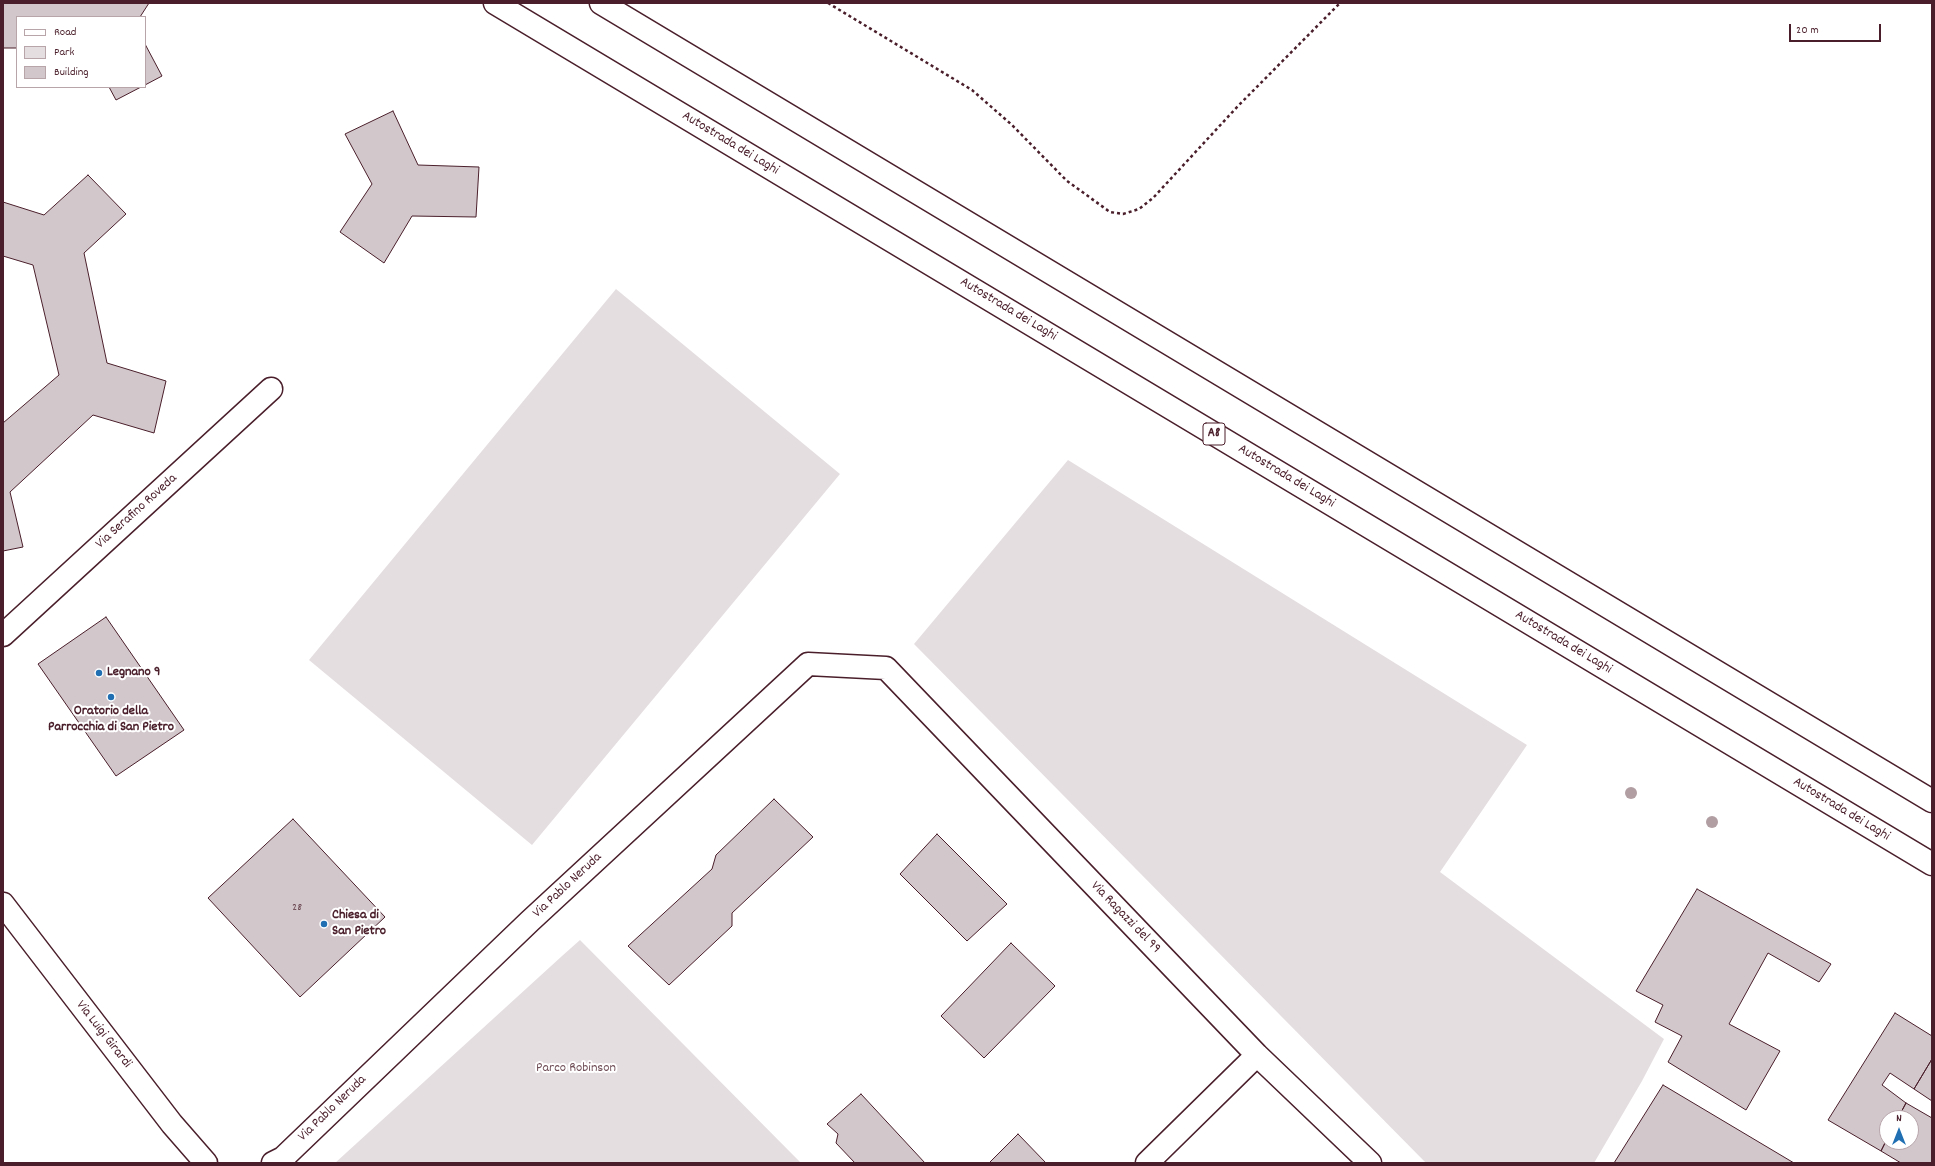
<!DOCTYPE html>
<style>
body{margin:0}
#map{position:relative;width:1935px;height:1166px;overflow:hidden;background:#fff;font-family:Dekko,sans-serif}
canvas{display:block}
.frame{position:absolute;inset:0;border:4px solid #4a1f2b;pointer-events:none}
.legend{position:absolute;left:16px;top:16px;width:130px;height:72px;box-sizing:border-box;background:#fff;border:1px solid #b7a5aa;margin:0;padding:5px 7px;list-style:none;font-size:12px;color:#4a1f2b}
.legend li{display:flex;align-items:center;gap:8px;height:20px}
.legend b{width:20px;border:1px solid #b7a5aa}
.north{position:absolute;left:1879px;top:1110px;width:40px;height:40px;box-sizing:border-box;background:#fff;border:1px solid #b7a5aa;border-radius:50%;rotate:0deg;font-size:11px;font-weight:700;line-height:16px;text-align:center;color:#4a1f2b}
.north::after{content:'';display:block;margin:auto;width:14px;height:18px;background:#1f6fb2;clip-path:polygon(50% 0,100% 100%,50% 72%,0 100%)}
.scale{position:absolute;left:1789px;top:24px;width:92px;height:18px;box-sizing:border-box;border:2px solid #4a1f2b;border-top:0;padding-left:5px;font-size:12px;line-height:14px;white-space:nowrap;color:#4a1f2b;-webkit-text-stroke:3px #fff;paint-order:stroke}
</style>
<div id="map">
<canvas width="1935" height="1166"></canvas>
<div class="frame"></div>
<ul class="legend">
<li><b style="height:5px;background:#fff"></b>Road</li>
<li><b style="height:11px;background:#e5dee0"></b>Park</li>
<li><b style="height:11px;background:#d2c7cb"></b>Building</li>
</ul>
<div class="north">N</div>
<div class="scale">20 m</div>
</div>
<script>
const g = document.querySelector('canvas').getContext('2d');
g.lineJoin = 'round';
function fillPath(path, color) {
  g.fillStyle = color;
  g.fill(path, 'evenodd');
}
function poly(rows) {
  const path = new Path2D();
  for (const r of rows) {
    path.moveTo(r[0], r[1]);
    for (let i = 2; i < r.length; i += 2) path.lineTo(r[i], r[i + 1]);
  }
  return path;
}
function stroke(path, color, width, dash) {
  g.strokeStyle = color;
  g.lineWidth = width;
  g.lineCap = dash ? 'butt' : 'round';
  g.setLineDash(dash || []);
  g.stroke(path);
}
function write(font, color, halo, rows, align = 'center') {
  g.font = font + ' Dekko,sans-serif';
  g.lineWidth = 4;
  g.setLineDash([]);
  g.textBaseline = 'middle';
  g.strokeStyle = halo;
  g.fillStyle = color;
  for (const [text, x, y, turn = 0] of rows) {
    g.save();
    g.translate(x, y);
    g.rotate((+turn || 0) * Math.PI / 180);
    g.textAlign = isNaN(turn) ? turn : align;
    if (halo) g.strokeText(text, 0, 0);
    g.fillText(text, 0, 0);
    g.restore();
  }
}
fillPath(poly([
 [616,289,840,474,532,845,309,660],
 [1068,460,1527,745,1440,872,1664,1039,1642,1081,1594,1163,1426,1163,914,644],
 [580,940,801,1163,335,1163,562,956]
]), '#e5dee0');
const building = poly([
 [3,3,149,3,140,17,17,17,17,48,3,48,3,3],
 [145,44,162,76,145,85,145,44],
 [109,87,141,87,116,100,109,87],
 [393,111,418,165,479,167,476,217,412,216,384,263,340,232,372,184,345,134,393,111],
 [88,175,126,214,84,253,107,363,166,381,154,433,93,415,10,492,23,547,3,551,3,423,59,375,33,265,3,256,3,202,44,215,88,175],
 [106,617,184,730,116,776,38,664,106,617],
 [774,799,813,837,732,913,732,926,669,985,628,946,712,869,716,855,774,799],
 [293,819,385,917,300,997,208,898,293,819],
 [937,834,1007,904,967,941,900,874,937,834],
 [1697,889,1831,964,1819,982,1768,953,1729,1024,1780,1051,1746,1110,1668,1062,1682,1036,1655,1022,1663,1005,1636,991,1697,889],
 [1011,943,1055,986,984,1058,941,1016,1011,943],
 [1895,1013,1932,1036,1932,1059,1914,1089,1890,1073,1882,1085,1906,1103,1898,1118,1887,1118,1887,1139,1881,1151,1828,1120,1895,1013],
 [1932,1059,1932,1101,1914,1089,1932,1059],
 [1663,1085,1794,1163,1614,1163,1663,1085],
 [861,1094,925,1163,855,1163,836,1143,838,1134,827,1124,861,1094],
 [1906,1103,1932,1118,1932,1163,1901,1163,1881,1151,1887,1139,1887,1142,1911,1142,1911,1118,1898,1118,1906,1103],
 [1018,1134,1046,1163,989,1163,1018,1134]
]);
fillPath(building, '#d2c7cb');
stroke(building, '#4a1f2b', 1);
const street = poly([
 [3,635,271,389],
 [3,904,172,1124,206,1163],
 [273,1163,283,1158,530,921,808,664,886,668,1257,1055,1370,1163],
 [1147,1163,1257,1055]
]);
const highway = poly([
 [495,3,1932,864],
 [601,3,1932,801]
]);
stroke(street, '#4a1f2b', 25);
stroke(highway, '#4a1f2b', 25);
stroke(poly([
 [828,3,972,90,1012,125,1067,181,1110,212,1123,214,1139,209,1153,198,1238,106,1340,3]
]), '#4a1f2b', 2.5, [3, 3]);
stroke(street, '#fff', 22);
stroke(highway, '#fff', 22);
g.fillStyle = '#b19ea3';
for (const [x, y] of [
 [1631,793],
 [1712,822]
]) {
  g.beginPath();
  g.arc(x, y, 6, 0, 2 * Math.PI);
  g.fill();
}
for (const [x, y, r, color] of [
 [99,673,4,"#1f6fb2"],
 [111,697,4,"#1f6fb2"],
 [324,924,4,"#1f6fb2"]
]) {
  const dot = new Path2D();
  dot.arc(x, y, r, 0, 2 * Math.PI);
  g.fillStyle = color;
  g.fill(dot);
  stroke(dot, '#fff', 1.5);
}
write('12px', '#6c4953', null, [
 ["28",297,908]
]);
for (const [x, y, w] of [
 [1214,434,22]
]) {
  const box = new Path2D();
  box.roundRect(x - w / 2, y - 11, w, 22, 3);
  g.fillStyle = '#fff';
  g.fill(box);
  stroke(box, '#4a1f2b', 1);
}
write('bold 13px', '#4a1f2b', null, [
 ["A8",1214,434]
]);
write('14px', '#4a1f2b', '#fff', [
 ["Autostrada dei Laghi",730,144,31],
 ["Autostrada dei Laghi",1008,310,31],
 ["Autostrada dei Laghi",1286,477,31],
 ["Via Serafino Roveda",137,512,-42],
 ["Autostrada dei Laghi",1563,643,31],
 ["Autostrada dei Laghi",1841,810,31],
 ["Via Pablo Neruda",568,886,-43],
 ["Via Ragazzi del 99",1125,918,46],
 ["Via Luigi Girardi",103,1035,52],
 ["Via Pablo Neruda",333,1109,-44]
]);
write('bold 14px', '#4a1f2b', '#fff', [
 ["Legnano 9",107,673],
 ["Oratorio della",111,712,"center"],
 ["Parrocchia di San Pietro",111,728,"center"],
 ["Chiesa di",332,916],
 ["San Pietro",332,932]
], 'left');
write('14px', '#714f58', '#fff', [
 ["Parco Robinson",576,1069]
]);
</script>
